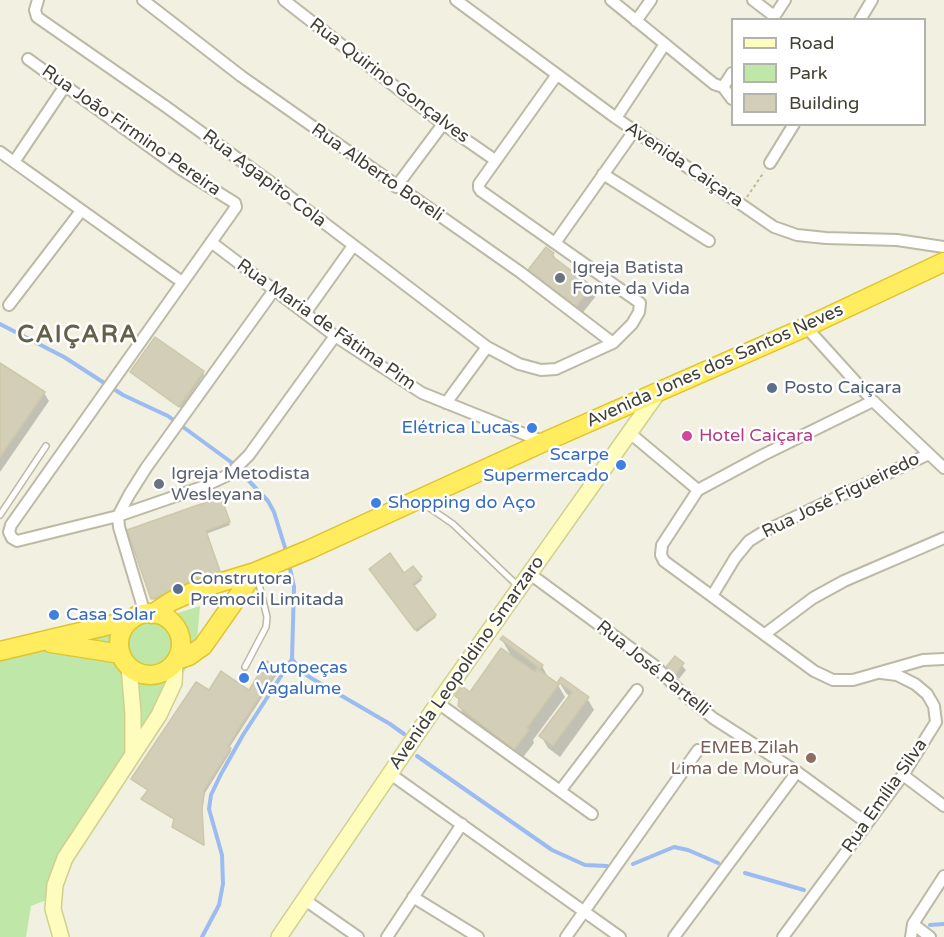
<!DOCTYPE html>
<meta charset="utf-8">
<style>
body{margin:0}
#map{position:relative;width:944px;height:937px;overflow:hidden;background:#f1f0e1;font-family:"Varela Round",sans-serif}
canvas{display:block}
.legend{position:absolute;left:731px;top:18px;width:195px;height:108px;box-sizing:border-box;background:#fff;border:2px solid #b3b3ad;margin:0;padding:8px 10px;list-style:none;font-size:18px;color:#424032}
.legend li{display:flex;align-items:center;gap:12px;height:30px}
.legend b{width:30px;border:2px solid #b3b3ad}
</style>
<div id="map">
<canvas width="944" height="937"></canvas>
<ul class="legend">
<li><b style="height:8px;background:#fffdbe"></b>Road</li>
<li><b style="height:16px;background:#bee7a8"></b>Park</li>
<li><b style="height:16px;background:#d3ceb7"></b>Building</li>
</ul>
</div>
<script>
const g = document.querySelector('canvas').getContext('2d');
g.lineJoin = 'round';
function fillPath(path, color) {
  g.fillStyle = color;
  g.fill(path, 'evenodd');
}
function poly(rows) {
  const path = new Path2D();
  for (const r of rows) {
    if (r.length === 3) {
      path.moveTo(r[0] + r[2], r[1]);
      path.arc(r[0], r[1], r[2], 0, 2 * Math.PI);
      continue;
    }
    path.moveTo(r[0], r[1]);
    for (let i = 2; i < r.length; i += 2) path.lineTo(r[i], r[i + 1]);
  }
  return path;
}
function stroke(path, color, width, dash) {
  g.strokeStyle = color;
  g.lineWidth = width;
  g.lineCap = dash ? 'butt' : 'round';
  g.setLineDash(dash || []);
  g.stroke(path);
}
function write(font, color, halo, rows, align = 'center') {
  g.font = font + ' "Varela Round",sans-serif';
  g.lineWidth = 5;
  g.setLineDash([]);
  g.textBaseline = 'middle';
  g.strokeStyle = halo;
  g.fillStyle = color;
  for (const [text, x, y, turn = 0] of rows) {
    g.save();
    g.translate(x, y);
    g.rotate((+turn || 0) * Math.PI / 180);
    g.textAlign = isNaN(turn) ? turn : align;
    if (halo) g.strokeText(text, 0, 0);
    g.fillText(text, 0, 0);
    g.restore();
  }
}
fillPath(poly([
 [200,606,196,653,150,724,49,899,31,906,26,937,0,937,0,660,107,635]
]), '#bee7a8');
fillPath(poly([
 [553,254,558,263,591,287,596,296,581,315,535,279,530,270],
 [0,364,44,393,49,401,0,472],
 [132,372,203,372,204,375,181,408],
 [222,501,230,525,206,534,221,577,153,600,152,598],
 [413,568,422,580,413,587,436,617,417,632,371,570,404,575],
 [502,640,542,666,549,679,558,685,565,697,533,740,534,743,521,760,468,721,459,706,512,657],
 [675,658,686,670,679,679,668,668],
 [277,669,279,671,229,748,231,751,205,793,202,812,204,846,175,829,174,827,175,820,144,801,143,799,149,791,132,779,209,692,249,693],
 [559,682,587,698,594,710,560,757,548,748,541,736,570,697,566,693]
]), '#0003');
stroke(poly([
 [0,324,64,357,123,395,168,416,231,462,268,501,274,512,287,554],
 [292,659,301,671,311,678,390,724,404,734],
 [417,756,552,850,585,865,607,866],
 [633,864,674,847,688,850,718,863],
 [745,873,804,890],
 [930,925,944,924],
 [202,937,219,905,223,884,222,855,209,809,211,795,221,774,243,735,292,659,294,587,289,564]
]), '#9bbbf1', 4);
const building = poly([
 [546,247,554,253,552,256,592,286,576,307,528,270,546,247],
 [155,337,204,371,179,407,130,372,155,337],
 [0,363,45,392,0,457,0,363],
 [221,497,230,522,206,531,221,574,151,599,127,530,221,497],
 [390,553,404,573,413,566,422,577,413,584,436,615,415,630,369,569,390,553],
 [503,636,543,665,539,670,557,683,561,677,589,697,553,746,539,736,572,692,560,683,527,728,529,730,514,750,458,706,459,699,455,696,462,686,470,692,501,648,535,672,538,667,500,639,503,636],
 [675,656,684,663,675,675,666,667,675,656],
 [267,661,278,668,228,746,231,748,204,790,202,809,204,845,172,827,174,819,141,799,148,790,131,779,196,682,209,690,221,671,249,690,267,661]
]);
fillPath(building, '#d3ceb7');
stroke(building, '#cec7aa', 1.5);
const lane = poly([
 [421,502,453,524,518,586],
 [0,515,46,446],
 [245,667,266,627,267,617,257,576]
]);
const street = poly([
 [38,0,35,10,37,17,165,106,277,187,487,347,519,364,541,370,556,369,613,343,632,324,639,312,640,303,481,191,479,188,479,184,556,76],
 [143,0,241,76,520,272,613,343],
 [284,0,443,124,495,160],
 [456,0,616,118,774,227,797,235,826,238,897,240,944,247],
 [611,0,714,84,723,87,732,99],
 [753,0,774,16],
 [772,20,785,0],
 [860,20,872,0],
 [636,21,651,0],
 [28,59,179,168,235,203,236,207,11,525,9,532,12,538,17,541,118,516,205,486,230,474,249,455,335,336],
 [723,87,732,73],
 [616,118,665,44],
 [0,152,182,282],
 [14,162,65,86],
 [770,163,794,124],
 [603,174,709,241],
 [396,187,443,124],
 [211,242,335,336,422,393,544,442],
 [555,243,634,131],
 [9,305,81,211],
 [306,312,353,246],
 [806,327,873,401,944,468],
 [873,401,763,455,698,490,662,545,661,555,664,561,814,671,833,680,853,680,923,660,944,659],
 [446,403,487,347],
 [631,434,698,490],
 [530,574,655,666,679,690,713,718,797,772,867,823],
 [712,596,735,558,749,541,765,531,929,454],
 [145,614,119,527,118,516,129,495,146,468,274,290],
 [765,634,813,598,844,581,944,538],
 [438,703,592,814],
 [389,773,620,937],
 [903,775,944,806],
 [560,791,637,690],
 [413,897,478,937],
 [305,900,358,937],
 [913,924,930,937],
 [387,937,462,824],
 [566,937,698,750],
 [674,937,797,772],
 [783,937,903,775,936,722,934,706,927,694,915,684,897,675,881,673],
 [911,937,913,924,944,876]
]);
const secondary = poly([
 [129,666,133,714,133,752],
 [61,937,53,909,55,885,65,858,159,715,174,683,175,663],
 [279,937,438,703,659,391]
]);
const highway = poly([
 [150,644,31],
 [152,614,172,601,202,588,255,572,308,550,544,442,806,327,944,262],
 [51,643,121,654],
 [0,651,131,620],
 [177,660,189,656,203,646,255,572]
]);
stroke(lane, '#bcb9a4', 8);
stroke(street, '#bcb9a4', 14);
stroke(secondary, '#d2d090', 18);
stroke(highway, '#e0c42d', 21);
stroke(poly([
 [747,197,764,172]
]), '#bfb995', 2, [3, 3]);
stroke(lane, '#fff', 5);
stroke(street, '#fff', 10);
stroke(secondary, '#fffdbe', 15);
stroke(highway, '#ffec5f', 18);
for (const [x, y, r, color] of [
 [560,278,6,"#6b7280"],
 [772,388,6,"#5c6f8a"],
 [532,428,6,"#3f7fe0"],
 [687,436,6,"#d1479c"],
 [621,465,6,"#3f7fe0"],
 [159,484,6,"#6b7280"],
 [376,503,6,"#3f7fe0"],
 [178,589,6,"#5c6f8a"],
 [54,615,6,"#3f7fe0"],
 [244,678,6,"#3f7fe0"],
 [811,758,6,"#8d6e63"]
]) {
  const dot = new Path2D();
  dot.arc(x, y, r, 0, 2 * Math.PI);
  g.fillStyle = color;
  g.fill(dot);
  stroke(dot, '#fff', 2);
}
write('18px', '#424032', '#fff', [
 ["Rua Quirino Gonçalves",389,81,37],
 ["Rua João Firmino Pereira",131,131,35],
 ["Avenida Caiçara",684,165,34],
 ["Rua Alberto Boreli",377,173,35],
 ["Rua Agapito Cola",264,179,37],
 ["Rua Maria de Fátima Pim",326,325,35],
 ["Avenida Jones dos Santos Neves",715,366,-24],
 ["Rua José Figueiredo",841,496,-26],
 ["Avenida Leopoldino Smarzaro",467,663,-55],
 ["Rua José Partelli",653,669,39],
 ["Rua Emília Silva",885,796,-55]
]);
write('18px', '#5b616d', '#fff', [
 ["Igreja Batista",572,268],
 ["Fonte da Vida",572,289],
 ["Igreja Metodista",171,474],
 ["Wesleyana",171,495]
], 'left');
write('18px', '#4e5e75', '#fff', [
 ["Posto Caiçara",784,388],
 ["Construtora",190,579],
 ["Premocil Limitada",190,600]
], 'left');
write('18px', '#366cbe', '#fff', [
 ["Elétrica Lucas",520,428,"right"],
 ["Scarpe",609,455,"right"],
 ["Supermercado",609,476,"right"],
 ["Shopping do Aço",388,503],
 ["Casa Solar",66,615],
 ["Autopeças",256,668],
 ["Vagalume",256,689]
], 'left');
write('18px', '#b23c85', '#fff', [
 ["Hotel Caiçara",699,436]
], 'left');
write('18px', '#785e54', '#fff', [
 ["EMEB Zilah",799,748],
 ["Lima de Moura",799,769]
], 'right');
g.letterSpacing = '1.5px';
write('bold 24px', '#656049', '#fff', [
 ["CAIÇARA",78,336]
]);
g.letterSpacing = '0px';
</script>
